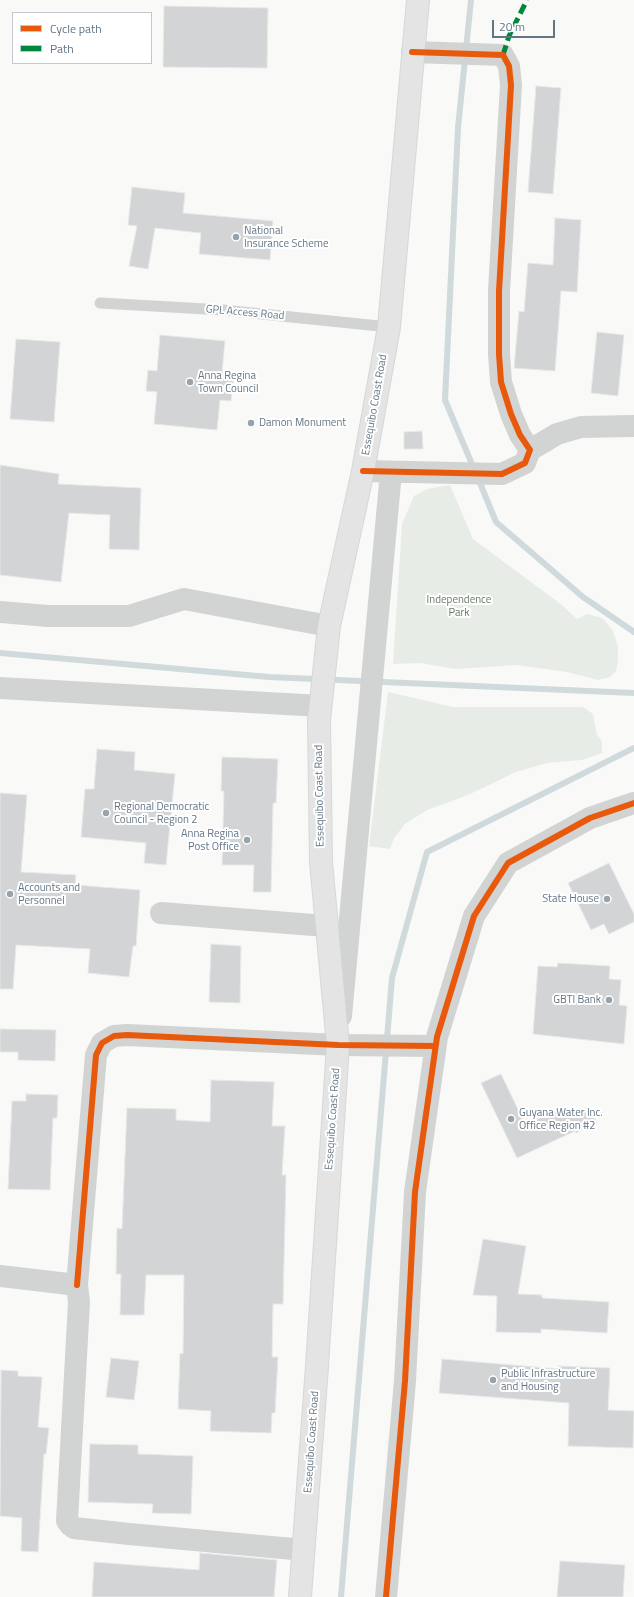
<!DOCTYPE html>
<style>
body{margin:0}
#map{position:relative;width:634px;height:1597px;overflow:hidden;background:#f9f9f8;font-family:"Titillium Web",sans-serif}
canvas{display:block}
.legend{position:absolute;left:12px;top:12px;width:140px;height:52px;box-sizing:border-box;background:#fff;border:1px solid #c0c8ce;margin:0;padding:5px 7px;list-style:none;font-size:12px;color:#627585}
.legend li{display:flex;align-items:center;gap:8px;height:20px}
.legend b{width:20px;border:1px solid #c0c8ce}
.scale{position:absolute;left:492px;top:20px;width:63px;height:18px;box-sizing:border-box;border:2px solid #627585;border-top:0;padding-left:5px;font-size:12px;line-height:14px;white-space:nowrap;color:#627585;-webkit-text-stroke:3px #fff;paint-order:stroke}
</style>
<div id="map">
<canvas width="634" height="1597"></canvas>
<ul class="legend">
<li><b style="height:5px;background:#e8590c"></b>Cycle path</li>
<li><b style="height:5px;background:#00873e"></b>Path</li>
</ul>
<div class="scale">20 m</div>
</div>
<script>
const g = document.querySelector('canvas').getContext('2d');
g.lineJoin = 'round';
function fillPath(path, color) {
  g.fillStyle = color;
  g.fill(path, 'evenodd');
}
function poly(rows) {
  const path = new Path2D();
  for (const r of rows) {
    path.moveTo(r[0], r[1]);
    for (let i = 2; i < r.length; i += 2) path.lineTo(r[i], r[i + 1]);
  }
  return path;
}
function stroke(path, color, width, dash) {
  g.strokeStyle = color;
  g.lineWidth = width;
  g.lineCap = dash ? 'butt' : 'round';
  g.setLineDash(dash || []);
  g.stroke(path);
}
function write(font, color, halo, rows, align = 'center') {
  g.font = font + ' "Titillium Web",sans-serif';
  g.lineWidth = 4;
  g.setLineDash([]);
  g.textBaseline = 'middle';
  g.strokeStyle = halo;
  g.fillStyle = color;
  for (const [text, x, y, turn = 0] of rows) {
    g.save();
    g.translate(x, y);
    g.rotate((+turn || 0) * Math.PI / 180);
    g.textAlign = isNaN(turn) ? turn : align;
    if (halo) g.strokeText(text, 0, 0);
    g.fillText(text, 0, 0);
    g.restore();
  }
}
fillPath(poly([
 [450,485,473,539,562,605,577,619,587,614,602,618,612,629,618,646,618,661,616,671,610,677,598,680,567,672,516,665,456,669,420,663,393,664,402,524,414,496,427,489],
 [388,692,453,707,583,707,593,714,597,735,602,741,602,753,582,760,547,763,516,772,468,795,427,810,405,824,394,838,390,849,369,846]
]), '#e8ece6');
stroke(poly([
 [471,0,458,128,445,400,474,469],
 [478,478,496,522,583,597,634,632],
 [0,653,269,677,634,693],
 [341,1597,392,978,427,852,634,748]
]), '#d0d9db', 6);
const building = poly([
 [164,6,268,8,267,68,163,67,164,6],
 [536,86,561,88,553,194,528,192,536,86],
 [132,187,185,193,183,213,273,221,270,260,199,254,201,233,155,228,148,269,129,266,137,226,128,225,132,187],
 [555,218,581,220,577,292,561,291,555,371,514,368,519,311,524,312,528,263,553,265,555,218],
 [597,332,624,335,618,396,591,393,597,332],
 [160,335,225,341,222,372,234,373,231,401,220,400,217,430,154,424,157,392,146,391,148,370,157,371,160,335],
 [16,339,60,342,54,422,10,419,16,339],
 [422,431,423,449,404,449,404,432,422,431],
 [0,465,59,474,58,484,141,488,139,550,109,549,110,515,69,513,61,582,0,575,0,465],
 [97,749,135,752,134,770,175,774,166,865,144,863,146,843,81,837,85,789,94,789,97,749],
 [222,757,278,759,276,803,273,803,271,892,253,892,254,865,222,865,224,791,221,791,222,757],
 [0,793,27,795,21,872,76,875,75,885,140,890,136,946,133,946,129,977,88,973,90,949,16,945,13,989,0,989,0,793],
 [609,863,634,914,634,922,609,934,604,924,591,930,568,883,609,863],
 [211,944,241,946,240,1003,209,1002,211,944],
 [558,963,610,966,609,979,621,980,619,1005,627,1006,624,1044,533,1034,538,966,557,967,558,963],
 [0,1029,56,1030,55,1061,18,1060,18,1052,0,1052,0,1029],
 [501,1074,525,1124,567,1107,570,1114,589,1106,597,1123,576,1133,575,1131,517,1158,481,1083,501,1074],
 [211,1080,274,1082,272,1126,285,1126,282,1175,286,1175,283,1304,273,1304,272,1357,278,1357,275,1413,272,1413,271,1433,210,1431,211,1411,178,1409,180,1353,183,1354,184,1275,146,1275,144,1315,120,1315,121,1274,116,1274,117,1228,122,1229,127,1108,176,1109,176,1120,210,1122,211,1080],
 [26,1094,58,1095,57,1118,53,1118,50,1190,8,1189,12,1101,26,1101,26,1094],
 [483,1239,526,1246,518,1294,542,1295,542,1298,609,1302,607,1333,541,1329,541,1333,496,1332,497,1296,473,1295,483,1239],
 [111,1358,139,1361,134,1400,106,1397,111,1358],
 [442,1359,559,1369,559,1366,610,1368,608,1410,634,1411,633,1448,568,1446,569,1403,439,1393,442,1359],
 [1,1370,18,1371,18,1376,42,1377,38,1427,49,1428,46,1454,44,1454,38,1552,21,1551,22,1518,0,1516,1,1370],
 [90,1444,138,1445,138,1454,193,1456,191,1514,152,1513,153,1504,88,1502,90,1444],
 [200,1553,277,1560,274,1597,92,1597,94,1562,199,1570,200,1553],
 [560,1561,625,1565,623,1597,557,1597,560,1561]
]);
fillPath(building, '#d2d4d5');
stroke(building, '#e8e8e8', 1);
const primary = poly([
 [300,1597,317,1366,338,1045,321,862,319,720,329,626,363,471,389,327,418,0]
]);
stroke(primary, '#d6d7d7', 24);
stroke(poly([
 [100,303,223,310,389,327]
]), '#d2d3d3', 11);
stroke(poly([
 [530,450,557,434,581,427,634,426],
 [363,471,502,474,525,463,530,450,520,435,511,414,501,382,499,354,499,291,511,85,509,66,503,55,412,52],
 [0,612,48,616,129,616,184,599,329,626],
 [0,688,321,706],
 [161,913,326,926],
 [341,1016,391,472],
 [0,1276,77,1285,79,1302,67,1521,70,1525,74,1528,129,1534,304,1550],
 [77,1285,96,1055,102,1043,114,1036,127,1035,338,1045,435,1046],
 [386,1597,405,1381,415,1192,437,1037,474,916,508,863,590,818,634,803]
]), '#d2d3d3', 22);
stroke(primary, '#e4e4e4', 22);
stroke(poly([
 [503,55,509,36,527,0]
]), '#00873e', 5, [10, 5]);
stroke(poly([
 [363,471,502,474,525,463,530,450,520,435,511,414,501,382,499,354,499,291,511,85,509,66,503,55,412,52],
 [77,1285,96,1055,102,1043,114,1036,127,1035,338,1045,435,1046],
 [386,1597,405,1381,415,1192,437,1037,474,916,508,863,590,818,634,803]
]), '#e8590c', 6);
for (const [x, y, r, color] of [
 [236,237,4,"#97a3ad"],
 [190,382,4,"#97a3ad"],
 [251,423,4,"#97a3ad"],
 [106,813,4,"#97a3ad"],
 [247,840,4,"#97a3ad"],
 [10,894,4,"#97a3ad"],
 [607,899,4,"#97a3ad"],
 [609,1000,4,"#97a3ad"],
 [511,1119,4,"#97a3ad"],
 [493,1380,4,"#97a3ad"]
]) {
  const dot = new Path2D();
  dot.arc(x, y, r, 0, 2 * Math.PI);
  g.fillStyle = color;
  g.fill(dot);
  stroke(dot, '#fff', 1.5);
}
write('11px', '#627585', '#fff', [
 ["National",244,231],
 ["Insurance Scheme",244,244],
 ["Anna Regina",198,376],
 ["Town Council",198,389],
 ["Damon Monument",259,423],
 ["Regional Democratic",114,807],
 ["Council - Region 2",114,820],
 ["Anna Regina",239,834,"right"],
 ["Post Office",239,847,"right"],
 ["Accounts and",18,888],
 ["Personnel",18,901],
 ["State House",599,899,"right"],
 ["GBTI Bank",601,1000,"right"],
 ["Guyana Water Inc.",519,1113],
 ["Office Region #2",519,1126],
 ["Public Infrastructure",501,1374],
 ["and Housing",501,1387]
], 'left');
write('11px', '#627585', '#fff', [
 ["GPL Access Road",245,313,5],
 ["Essequibo Coast Road",375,405,-80],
 ["Essequibo Coast Road",320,796,-91],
 ["Essequibo Coast Road",333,1119,-86],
 ["Essequibo Coast Road",312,1442,-86]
]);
write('11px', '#667c62', '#fff', [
 ["Independence",459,600],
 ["Park",459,613]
]);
</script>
